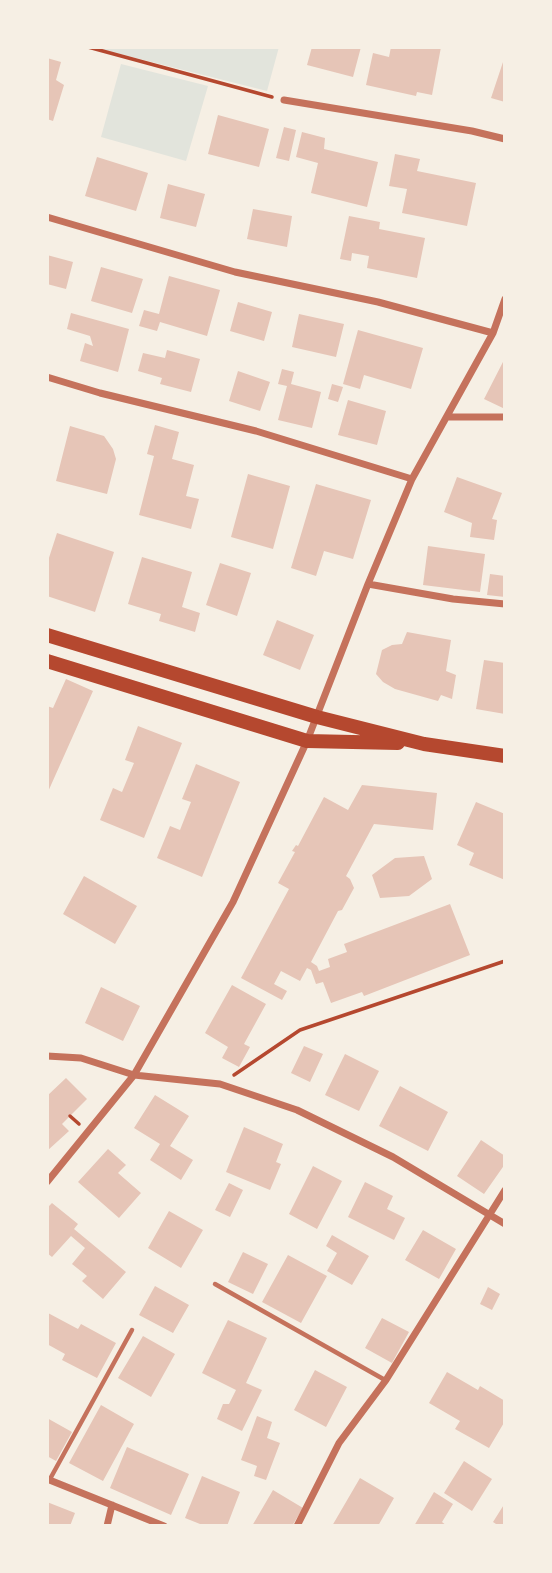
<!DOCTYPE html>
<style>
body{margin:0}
#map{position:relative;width:552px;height:1573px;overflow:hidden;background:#f6efe4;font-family:"Roboto Condensed",sans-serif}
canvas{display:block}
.frame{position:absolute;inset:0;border:49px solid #f6efe4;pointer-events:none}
</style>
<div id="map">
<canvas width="552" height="1573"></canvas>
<div class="frame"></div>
</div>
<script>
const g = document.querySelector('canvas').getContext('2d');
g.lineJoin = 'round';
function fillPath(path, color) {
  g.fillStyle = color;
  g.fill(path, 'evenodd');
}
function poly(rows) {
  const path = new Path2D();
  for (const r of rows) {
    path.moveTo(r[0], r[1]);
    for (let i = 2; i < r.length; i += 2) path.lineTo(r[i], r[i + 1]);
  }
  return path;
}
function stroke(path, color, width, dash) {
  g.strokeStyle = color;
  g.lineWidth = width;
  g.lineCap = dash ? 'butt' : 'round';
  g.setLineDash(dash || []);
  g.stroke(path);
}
fillPath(poly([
 [92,47,279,47,267,91],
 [121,64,208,86,186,161,101,137]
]), '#e2e4dc');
fillPath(poly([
 [312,47,361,47,353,77,307,65],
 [391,47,441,47,432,95,417,92,416,96,366,85,373,53,389,57],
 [505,56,505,102,491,98],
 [47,58,61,62,56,80,64,85,53,121,47,119],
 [218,115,269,129,259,167,208,154],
 [284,127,296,130,289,161,276,158],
 [302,132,325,138,324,149,378,162,367,207,311,193,318,163,296,157],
 [395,154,420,159,417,171,476,183,467,226,402,213,407,189,389,186],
 [97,157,148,173,136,211,85,196],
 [168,184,205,194,196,227,160,218],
 [253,209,292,216,287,247,247,239],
 [349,216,380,222,379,229,425,238,417,278,367,268,369,256,352,253,351,261,340,259],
 [47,255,73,262,66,289,47,284],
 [101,267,143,279,132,313,91,301],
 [169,276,220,290,207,336,160,322,157,331,139,326,144,310,159,314],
 [238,302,272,312,264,341,230,331],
 [71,313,129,329,118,372,80,361,85,343,93,346,90,336,67,329],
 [299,314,344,324,336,357,292,347],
 [358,330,423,348,411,389,364,375,360,389,343,384],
 [167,350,200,359,191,392,160,384,162,378,138,371,143,353,165,358],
 [505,358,505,409,484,399],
 [282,369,294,372,291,384,321,392,312,428,278,420,287,386,278,384],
 [238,371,270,382,260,411,229,401],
 [332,384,343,387,338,402,328,399],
 [348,400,386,411,377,445,338,435],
 [155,425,179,432,172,459,194,465,186,496,199,499,191,529,139,515,154,456,147,454],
 [70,426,104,436,113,449,116,459,107,494,56,481],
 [248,474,290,486,273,549,231,537],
 [457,477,502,493,492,519,497,520,494,540,470,537,472,523,444,512],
 [316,484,371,500,353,559,324,551,316,576,291,568],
 [57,533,114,552,95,612,47,596,47,564],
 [428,546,485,554,480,592,423,585],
 [142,557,192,572,182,607,200,613,195,632,159,621,161,614,128,604],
 [220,563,251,573,237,616,206,605],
 [490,574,505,576,505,597,487,595],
 [277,620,314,635,300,670,263,655],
 [407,632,451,640,446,671,456,675,452,699,441,695,438,701,395,689,383,682,376,674,382,650,392,645,402,644],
 [484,660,505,663,505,714,476,709],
 [66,679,93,691,47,794,47,706,53,708],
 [138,726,182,743,144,838,100,820,113,788,122,792,134,763,125,760],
 [196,764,240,782,202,877,157,858,170,826,180,830,191,802,182,799],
 [362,785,437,793,433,830,374,824,346,876,350,879,354,888,342,910,338,911,311,962,317,966,319,971,330,967,328,959,347,952,344,944,450,904,470,955,364,996,362,992,331,1003,323,982,316,984,311,970,307,968,300,981,281,971,274,984,287,991,282,1000,241,978,289,889,278,883,295,852,292,851,296,845,298,846,324,797,348,810],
 [476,802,505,814,505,880,469,865,474,853,457,845],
 [424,856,432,879,409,896,380,898,372,875,395,858],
 [84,876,137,906,115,944,63,914],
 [232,985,266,1004,244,1044,250,1047,239,1067,222,1058,228,1047,205,1033],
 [101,987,140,1006,123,1041,85,1023],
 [304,1046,323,1054,310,1082,291,1073],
 [345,1054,379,1071,359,1111,325,1095],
 [66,1078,87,1099,62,1124,69,1131,47,1151,47,1096],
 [400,1086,448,1112,428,1151,379,1126],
 [155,1095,189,1116,170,1146,193,1160,181,1180,150,1160,160,1144,134,1128],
 [244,1127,283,1144,276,1162,281,1164,270,1190,226,1172],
 [481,1140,505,1156,505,1164,484,1194,457,1176],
 [108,1149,126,1165,118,1173,141,1193,119,1218,78,1182],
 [313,1166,342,1181,317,1229,289,1214],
 [365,1182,393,1196,387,1209,405,1218,394,1240,348,1217],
 [229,1183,243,1190,230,1217,215,1210],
 [52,1203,78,1224,74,1229,126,1272,103,1299,82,1281,87,1276,72,1264,85,1248,71,1236,52,1257,47,1253,47,1208],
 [169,1211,203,1230,181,1268,148,1248],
 [423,1230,456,1249,439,1279,405,1260],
 [332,1235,369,1256,352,1285,327,1271,337,1253,326,1246],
 [243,1252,268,1264,253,1294,228,1282],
 [288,1255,327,1276,301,1323,262,1302],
 [155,1286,189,1305,173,1333,139,1315],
 [488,1287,500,1294,492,1310,480,1304],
 [48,1313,78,1329,81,1324,116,1343,97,1378,62,1360,65,1354,47,1344],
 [382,1318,409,1332,392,1363,365,1348],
 [228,1320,267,1338,246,1383,262,1390,242,1431,217,1419,223,1404,229,1404,236,1390,202,1373],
 [143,1336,175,1354,151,1397,118,1378],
 [315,1370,347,1387,326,1427,294,1410],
 [447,1372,478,1390,480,1386,505,1401,505,1421,489,1448,455,1429,460,1421,429,1403],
 [101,1405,134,1424,103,1481,69,1463],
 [257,1416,272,1422,267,1438,280,1443,266,1480,254,1476,257,1466,241,1460],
 [47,1418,72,1432,56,1461,47,1456],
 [127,1447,189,1474,171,1515,110,1488],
 [464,1461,492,1479,472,1511,444,1493],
 [202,1476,240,1492,227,1526,205,1526,185,1518],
 [360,1478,394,1498,378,1526,332,1526],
 [273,1490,303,1508,292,1526,252,1526],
 [434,1492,453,1504,442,1522,447,1526,414,1526],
 [47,1502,75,1513,70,1526,47,1526],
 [505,1503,505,1526,499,1526,493,1522]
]), '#e6c5b7');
stroke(poly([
 [88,47,272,97],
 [234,1075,300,1030,505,961],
 [70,1116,79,1124]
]), '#b5482f', 3.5);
stroke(poly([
 [215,1284,385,1380],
 [50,1479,132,1330]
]), '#c5725c', 4.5);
stroke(poly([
 [284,100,472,131,505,139],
 [47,217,235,272,378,302,493,333],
 [47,377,100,393,256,431,412,479],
 [448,417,505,417],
 [368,584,453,599,505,604],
 [47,1056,81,1058,134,1075,220,1084,297,1110,393,1157,505,1224],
 [47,1182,134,1075,233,902,307,741,368,584,412,479,493,333,505,299],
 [47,1479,164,1526],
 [107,1526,112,1505],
 [297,1526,339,1443,386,1380,505,1190]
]), '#c5725c', 7);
stroke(poly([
 [47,635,317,717,424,744,505,756],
 [47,661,307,741,398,743]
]), '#b5482f', 14);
</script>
